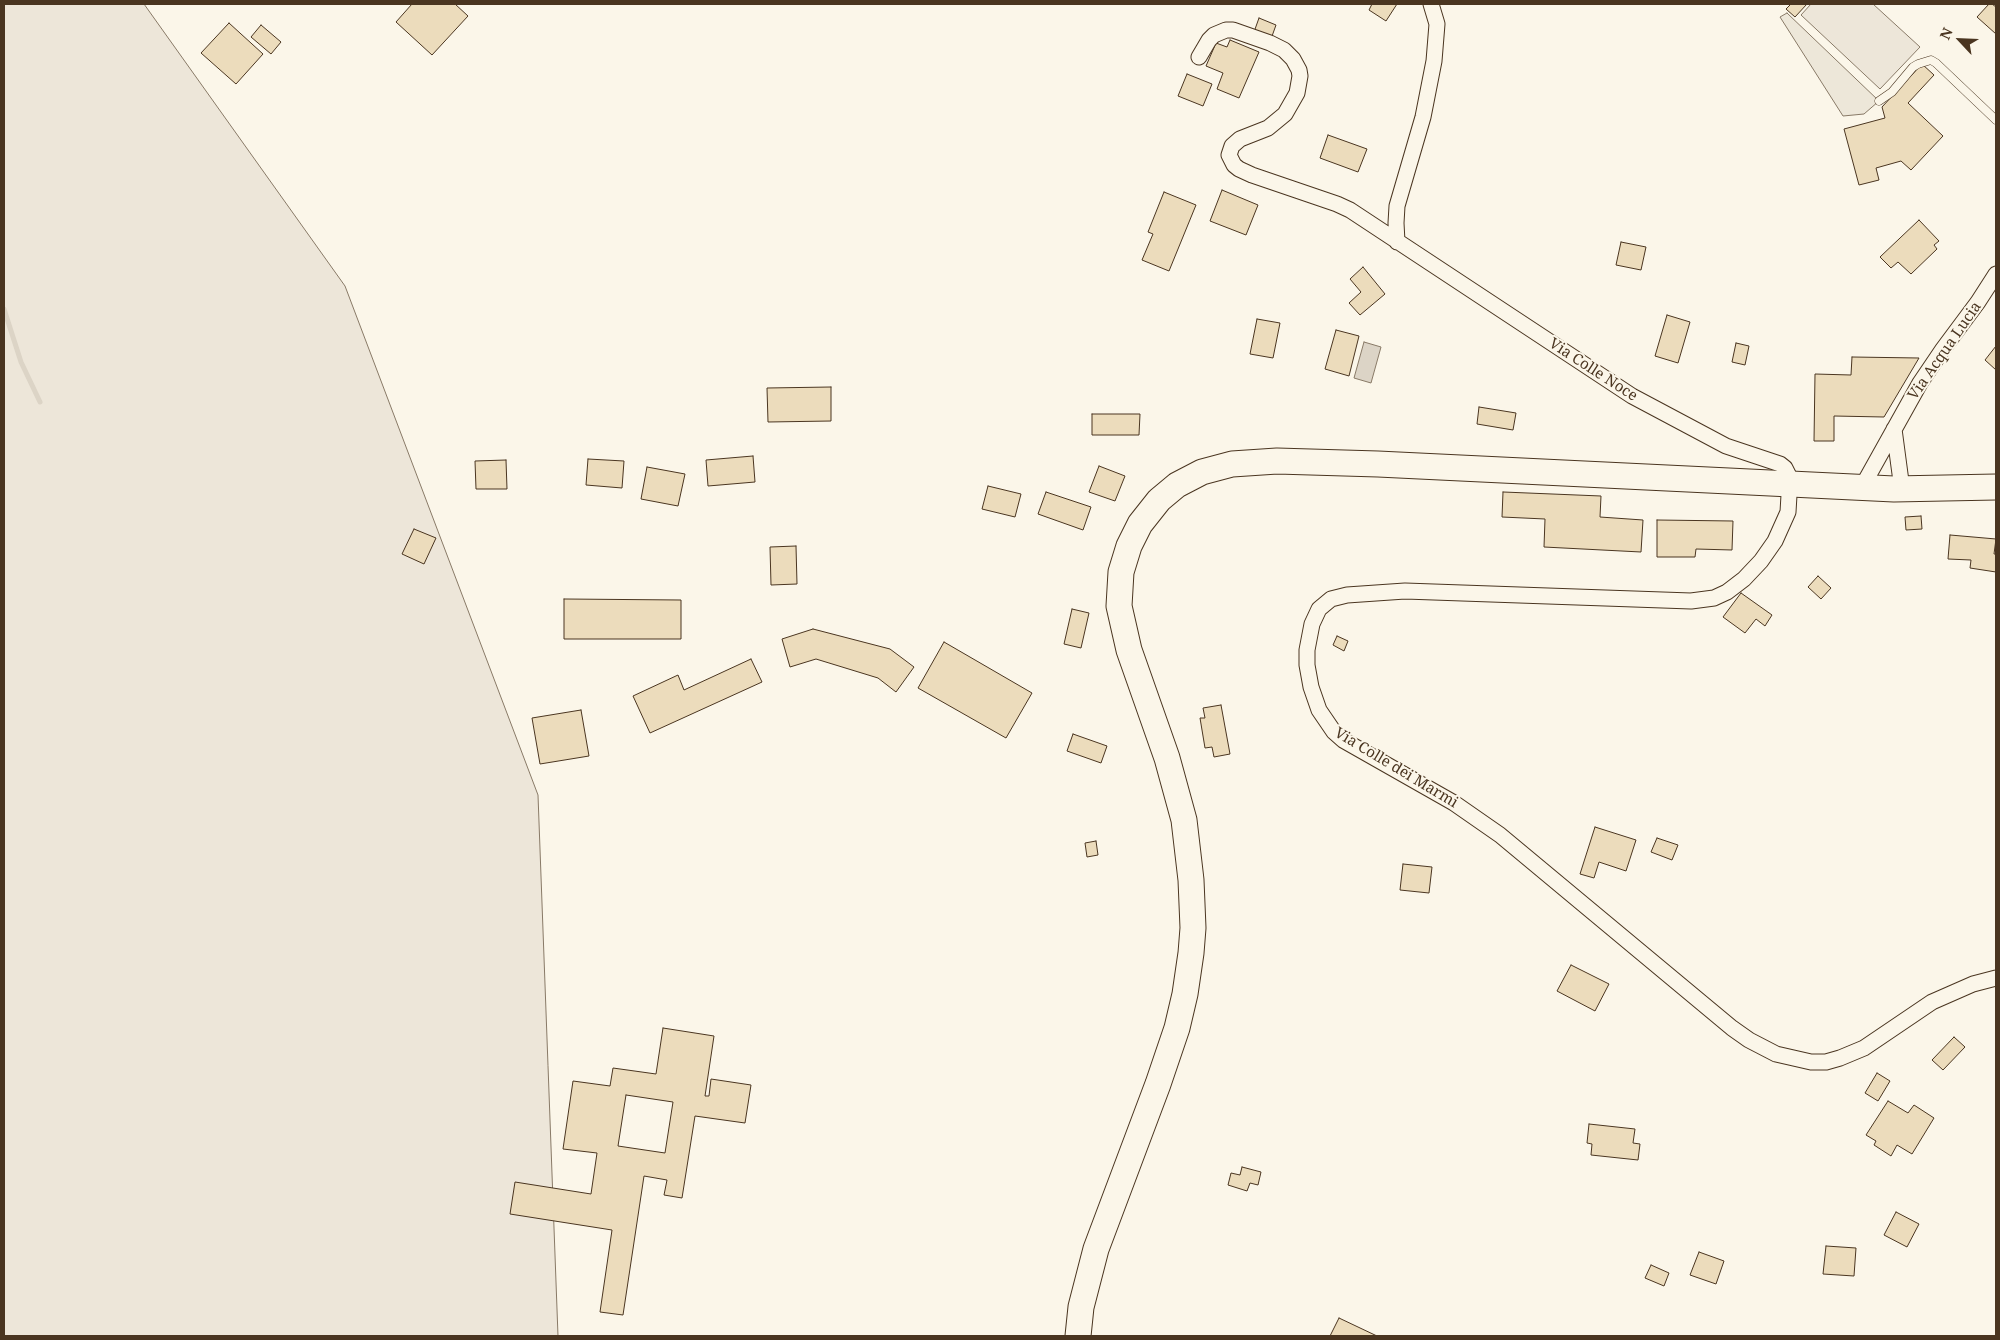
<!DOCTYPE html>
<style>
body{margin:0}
#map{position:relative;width:2000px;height:1340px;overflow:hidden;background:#fbf6e9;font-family:"Noto Serif",serif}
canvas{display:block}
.frame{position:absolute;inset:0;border:5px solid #4a3520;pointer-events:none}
.north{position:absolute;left:1935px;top:15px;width:50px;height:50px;-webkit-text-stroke:4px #fbf6e9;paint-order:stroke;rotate:295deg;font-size:14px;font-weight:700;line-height:20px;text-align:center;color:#4a3520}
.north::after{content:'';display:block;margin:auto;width:18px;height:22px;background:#4a3520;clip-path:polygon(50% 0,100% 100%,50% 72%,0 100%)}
</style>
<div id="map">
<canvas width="2000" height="1340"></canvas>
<div class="frame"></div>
<div class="north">N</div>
</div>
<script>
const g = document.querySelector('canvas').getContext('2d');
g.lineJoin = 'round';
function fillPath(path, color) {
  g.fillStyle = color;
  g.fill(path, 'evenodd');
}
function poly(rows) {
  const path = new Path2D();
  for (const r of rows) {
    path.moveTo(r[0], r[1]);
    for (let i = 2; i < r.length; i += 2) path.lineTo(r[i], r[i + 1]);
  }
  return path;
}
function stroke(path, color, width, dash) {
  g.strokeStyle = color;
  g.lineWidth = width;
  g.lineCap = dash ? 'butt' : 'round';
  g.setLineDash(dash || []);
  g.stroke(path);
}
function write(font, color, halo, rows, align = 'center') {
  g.font = font + ' "Noto Serif",serif';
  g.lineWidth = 4;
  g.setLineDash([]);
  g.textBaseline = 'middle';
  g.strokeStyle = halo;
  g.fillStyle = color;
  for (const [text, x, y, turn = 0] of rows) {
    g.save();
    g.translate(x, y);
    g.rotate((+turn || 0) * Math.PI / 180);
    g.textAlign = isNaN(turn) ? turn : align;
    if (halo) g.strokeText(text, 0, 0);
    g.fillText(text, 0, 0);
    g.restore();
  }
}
const green = poly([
 [4,4,144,4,345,286,538,795,558,1336,4,1336,4,4],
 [1811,4,1873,4,1920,47,1880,89,1801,15,1811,4]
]);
fillPath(green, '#ede6d9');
stroke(green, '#887966', 1);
const parking = poly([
 [1787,13,1879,101,1864,114,1843,116,1780,17,1787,13]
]);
fillPath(parking, '#ede7d9');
stroke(parking, '#887966', 1);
const water = poly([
 [1364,342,1381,347,1371,383,1354,378,1364,342]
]);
fillPath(water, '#dcd4c6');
stroke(water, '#887966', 1);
stroke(poly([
 [4,309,21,362,40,402]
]), '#dcd4c6', 5);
const building = poly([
 [412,4,455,4,468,16,432,55,396,22,412,4],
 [1372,4,1397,4,1386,21,1369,10,1372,4],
 [1791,4,1807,4,1795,17,1786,9,1791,4],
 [1989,4,1992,4,1996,7,1996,34,1977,17,1989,4],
 [1259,18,1276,25,1271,39,1254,32,1259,18],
 [229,23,263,54,236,84,201,53,229,23],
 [261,25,281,42,271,54,251,37,261,25],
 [1230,40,1259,52,1239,98,1217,89,1223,73,1206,66,1216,43,1227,47,1230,40],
 [1922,64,1934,75,1908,103,1943,136,1911,170,1901,161,1876,168,1879,180,1859,185,1844,129,1885,118,1882,107,1922,64],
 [1187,74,1212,84,1203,106,1178,96,1187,74],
 [1328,135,1367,149,1358,172,1320,158,1328,135],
 [1222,190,1258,205,1246,235,1210,221,1222,190],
 [1164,192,1196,205,1169,271,1142,260,1153,234,1148,232,1164,192],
 [1919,220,1939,241,1934,245,1937,249,1911,274,1898,262,1891,268,1880,257,1919,220],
 [1621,242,1646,247,1641,270,1616,265,1621,242],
 [1363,267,1385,294,1360,315,1349,303,1361,292,1350,279,1363,267],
 [1667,315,1690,322,1678,363,1655,356,1667,315],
 [1257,319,1280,323,1273,358,1250,354,1257,319],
 [1336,330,1359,336,1349,376,1325,369,1336,330],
 [1736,343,1749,346,1745,365,1732,362,1736,343],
 [1996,346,1996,370,1985,360,1996,346],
 [1852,357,1919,358,1884,417,1834,416,1834,441,1814,441,1815,374,1851,375,1852,357],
 [831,387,831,421,768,422,767,388,831,387],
 [1479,407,1516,413,1513,430,1477,424,1479,407],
 [1092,414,1140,414,1139,435,1092,435,1092,414],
 [753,456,755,482,708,486,706,460,753,456],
 [588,459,624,461,622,488,586,485,588,459],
 [506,460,507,489,476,489,475,461,506,460],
 [1099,466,1125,476,1115,501,1089,492,1099,466],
 [647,467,685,474,678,506,641,499,647,467],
 [988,486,1021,494,1015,517,982,509,988,486],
 [1046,492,1091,507,1083,530,1038,514,1046,492],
 [1503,492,1601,496,1600,517,1643,520,1641,552,1544,547,1545,519,1502,517,1503,492],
 [1921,516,1922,529,1906,530,1905,517,1921,516],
 [1657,520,1733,521,1732,550,1696,549,1695,557,1657,557,1657,520],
 [414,529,436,538,424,564,402,554,414,529],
 [1950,535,1996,539,1994,554,1996,554,1996,572,1970,568,1971,560,1948,559,1950,535],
 [796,546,797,584,771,585,770,547,796,546],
 [1818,576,1831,588,1821,599,1808,587,1818,576],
 [1741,593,1772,615,1765,626,1756,619,1745,633,1723,617,1741,593],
 [564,599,681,600,681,639,564,639,564,599],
 [1072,609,1089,613,1081,648,1064,644,1072,609],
 [813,629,890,649,914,667,896,692,878,678,816,659,790,667,782,639,813,629],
 [1337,636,1348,641,1344,651,1333,645,1337,636],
 [944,642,1032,693,1006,738,918,688,944,642],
 [751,659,762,682,650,733,633,696,678,675,684,690,751,659],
 [1221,705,1230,754,1214,757,1212,747,1205,748,1200,718,1205,718,1203,708,1221,705],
 [581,710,589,756,540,764,532,718,581,710],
 [1073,734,1107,746,1101,763,1067,751,1073,734],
 [1595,827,1636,840,1626,871,1599,862,1594,878,1580,874,1595,827],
 [1657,838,1678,845,1672,860,1651,852,1657,838],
 [1096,841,1098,855,1087,857,1085,843,1096,841],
 [1403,864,1432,867,1429,893,1400,890,1403,864],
 [1571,965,1609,984,1595,1011,1557,991,1571,965],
 [663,1028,714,1036,705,1096,709,1096,711,1079,751,1085,745,1123,695,1116,682,1198,664,1195,667,1180,644,1176,623,1315,600,1312,612,1230,510,1214,515,1182,591,1194,597,1153,563,1149,573,1081,610,1086,613,1068,656,1074,663,1028],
 [626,1095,673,1102,665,1153,618,1146,626,1095],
 [1954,1037,1965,1047,1943,1070,1932,1060,1954,1037],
 [1877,1073,1890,1081,1878,1101,1865,1093,1877,1073],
 [1888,1101,1908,1113,1914,1105,1934,1118,1912,1154,1897,1145,1891,1156,1874,1145,1876,1141,1866,1135,1888,1101],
 [1589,1124,1635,1129,1633,1143,1640,1144,1638,1160,1591,1155,1592,1144,1587,1143,1589,1124],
 [1242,1167,1261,1172,1258,1185,1250,1183,1247,1191,1228,1185,1231,1173,1240,1175,1242,1167],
 [1896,1212,1919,1224,1907,1247,1884,1235,1896,1212],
 [1826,1246,1856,1248,1854,1276,1823,1274,1826,1246],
 [1699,1252,1724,1261,1716,1284,1690,1275,1699,1252],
 [1651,1265,1669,1273,1664,1286,1645,1278,1651,1265],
 [1339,1318,1377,1336,1330,1336,1339,1318]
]);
fillPath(building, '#ecdcbc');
stroke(building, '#4a3520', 1);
const lane = poly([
 [1879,101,1892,92,1913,67,1918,64,1931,60,1936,63,1996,120]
]);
const street = poly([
 [1199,57,1209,40,1214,35,1226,30,1233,30,1270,43,1284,50,1293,59,1299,70,1300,76,1297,93,1285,114,1268,128,1240,139,1232,146,1229,155,1234,165,1239,169,1252,175,1337,204,1350,210,1632,396,1726,446,1780,464,1785,468,1790,478,1788,512,1775,541,1761,561,1744,579,1727,592,1714,598,1691,601,1405,591,1347,595,1331,599,1319,609,1312,624,1307,650,1307,665,1311,687,1319,710,1334,732,1343,740,1454,803,1500,835,1732,1028,1749,1040,1776,1054,1811,1062,1826,1062,1840,1058,1864,1048,1932,1002,1973,984,1996,978],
 [1397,242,1396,223,1397,206,1423,117,1434,61,1437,24,1431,4],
 [1894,429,1902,489],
 [1862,487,1920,383,1943,349,1978,302,1996,274]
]);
const primary = poly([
 [1078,1336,1081,1307,1096,1249,1158,1084,1177,1028,1185,994,1191,953,1193,928,1191,880,1184,820,1167,758,1129,650,1119,606,1121,572,1129,546,1140,524,1159,500,1177,485,1202,472,1232,464,1277,461,1378,464,1894,489,1996,487]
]);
stroke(lane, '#4a3520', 9);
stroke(street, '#4a3520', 17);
stroke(primary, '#4a3520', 27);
stroke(lane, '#fbf6e9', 8);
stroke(street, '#fbf6e9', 15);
stroke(primary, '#fbf6e9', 25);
write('15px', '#4a3520', '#fbf6e9', [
 ["Via Acqua Lucia",1945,351,-55],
 ["Via Colle Noce",1593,370,33],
 ["Via Colle dei Marmi",1396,768,31]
]);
</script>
